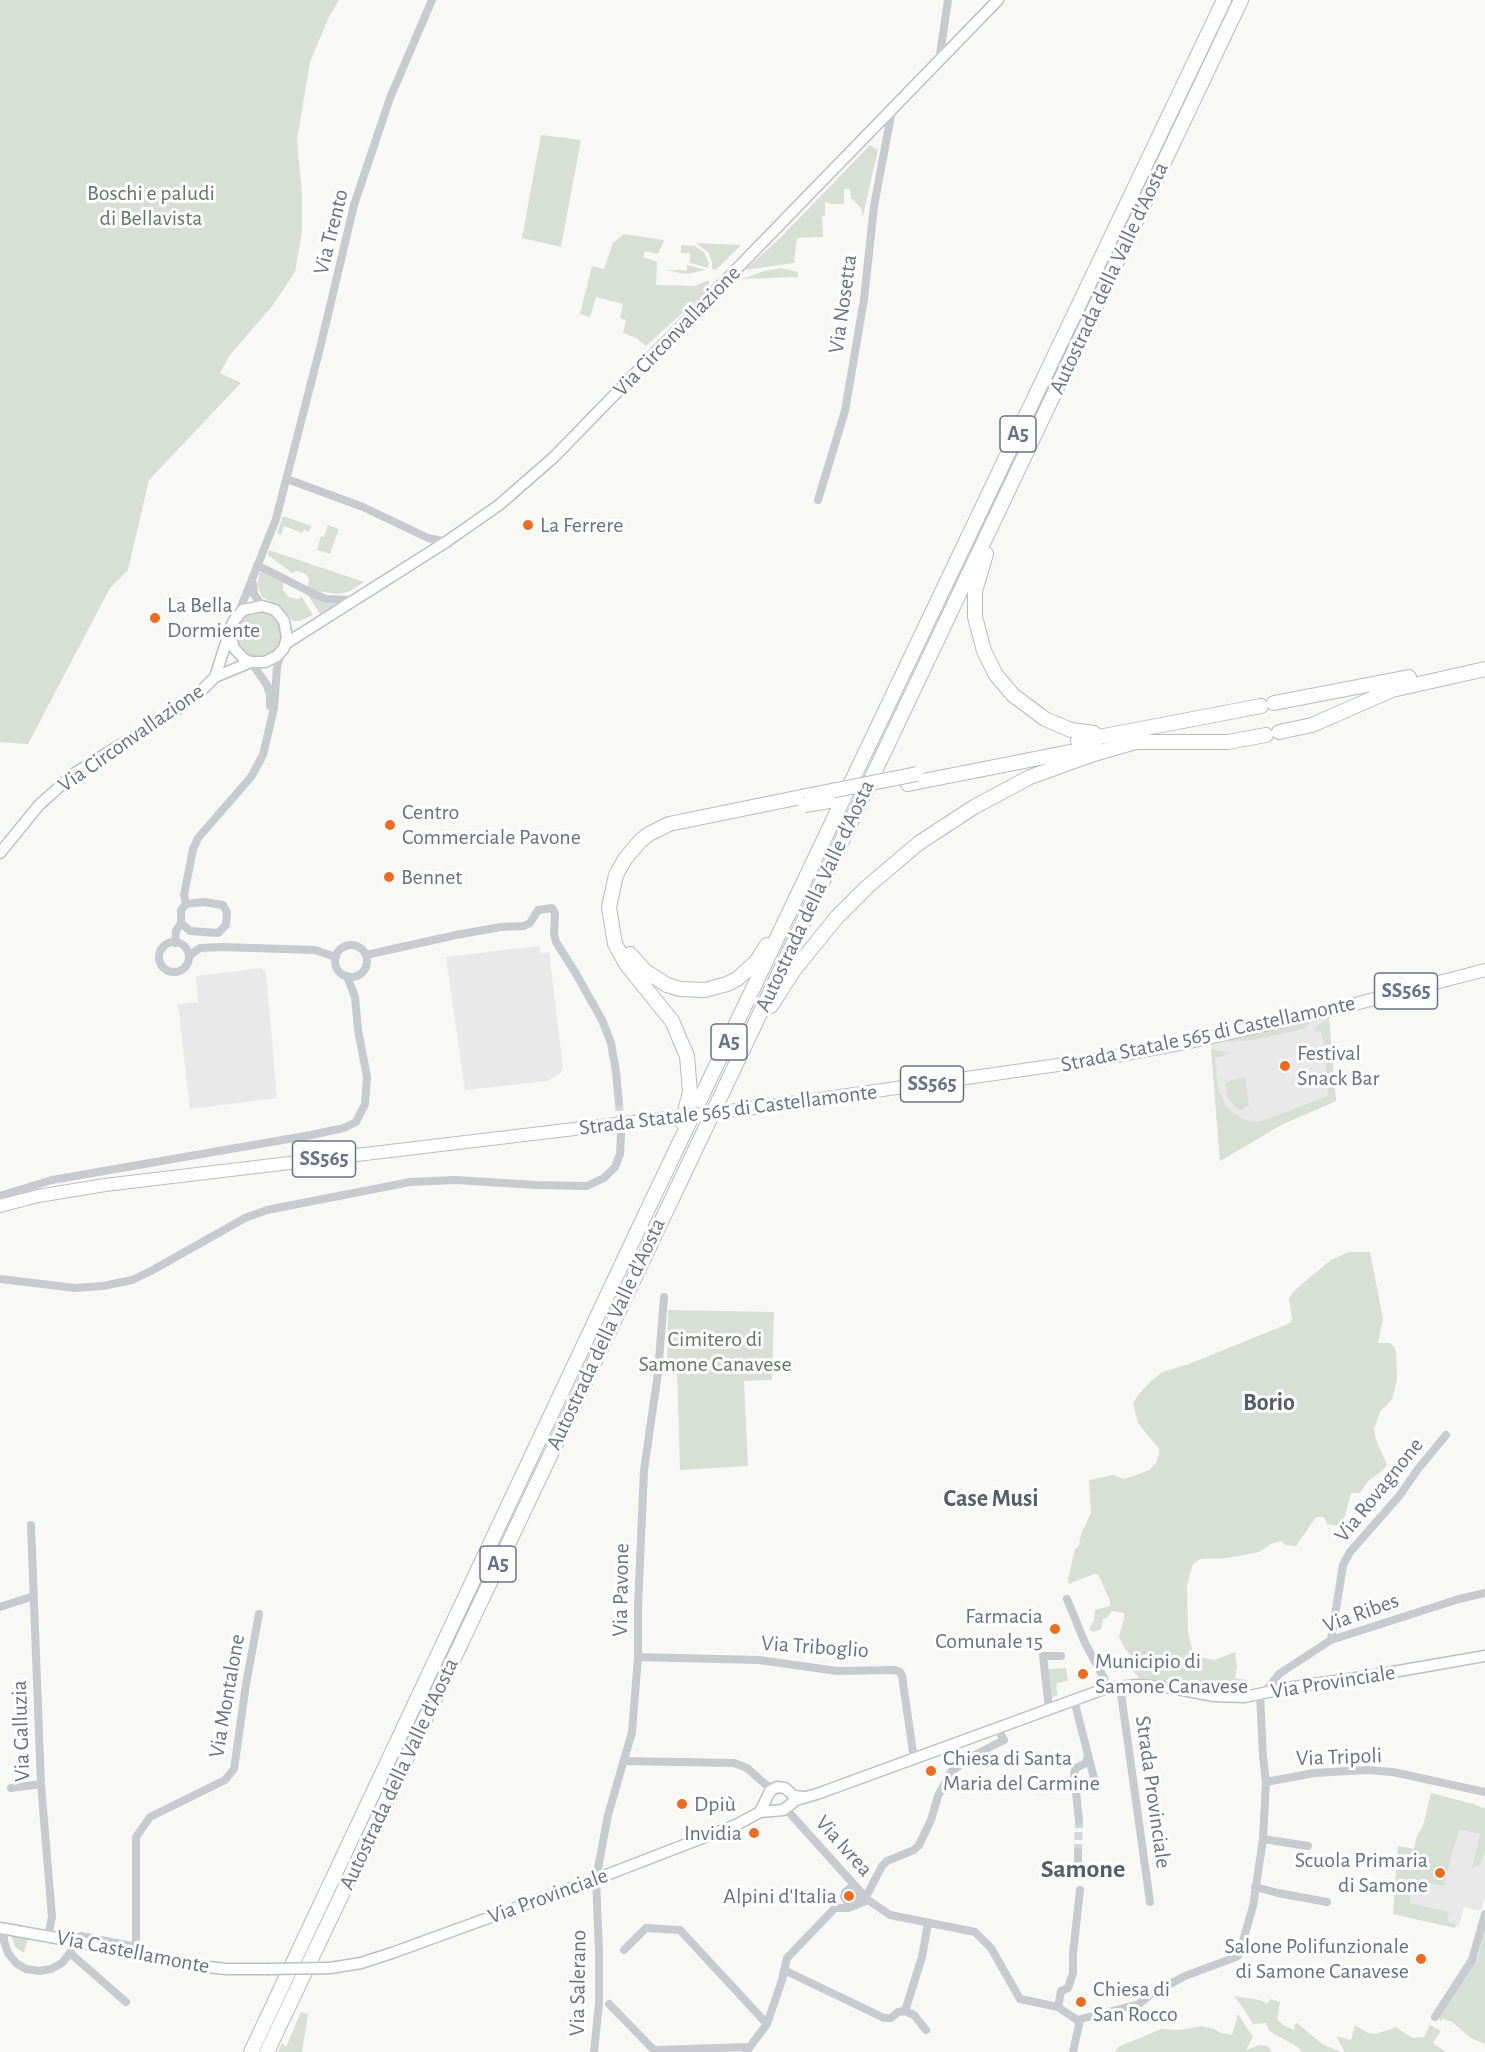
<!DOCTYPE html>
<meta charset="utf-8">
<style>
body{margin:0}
canvas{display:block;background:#f8f8f5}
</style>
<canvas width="1485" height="2052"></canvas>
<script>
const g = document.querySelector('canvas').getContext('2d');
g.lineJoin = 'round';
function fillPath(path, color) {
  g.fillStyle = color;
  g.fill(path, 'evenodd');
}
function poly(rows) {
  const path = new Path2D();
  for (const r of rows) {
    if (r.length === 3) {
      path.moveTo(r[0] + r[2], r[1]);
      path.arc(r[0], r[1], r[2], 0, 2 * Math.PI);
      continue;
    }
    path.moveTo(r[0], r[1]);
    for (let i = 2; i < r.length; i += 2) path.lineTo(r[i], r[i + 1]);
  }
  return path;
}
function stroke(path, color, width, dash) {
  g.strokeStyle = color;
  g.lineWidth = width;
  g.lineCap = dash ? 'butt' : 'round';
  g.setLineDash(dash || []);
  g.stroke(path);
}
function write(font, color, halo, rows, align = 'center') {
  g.font = font + ' "Alegreya Sans",sans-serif';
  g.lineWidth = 6;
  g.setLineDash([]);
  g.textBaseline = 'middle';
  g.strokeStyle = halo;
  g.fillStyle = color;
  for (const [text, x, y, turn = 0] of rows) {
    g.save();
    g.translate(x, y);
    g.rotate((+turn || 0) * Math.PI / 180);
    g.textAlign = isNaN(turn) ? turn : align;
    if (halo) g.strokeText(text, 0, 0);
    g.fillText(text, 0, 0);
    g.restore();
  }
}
fillPath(poly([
 [539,946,541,954,549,952,563,1068,560,1074,547,1081,465,1090,446,957],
 [262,968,266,973,277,1098,190,1109,178,1004,198,1002,196,976],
 [1329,1018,1336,1101,1283,1124,1220,1161,1211,1043],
 [1431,1793,1476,1805,1485,1809,1485,1896,1481,1911,1464,1907,1459,1925,1455,1928,1393,1914,1398,1846,1414,1849,1417,1836,1423,1826]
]), '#e8e9e8');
fillPath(poly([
 [0,0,339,0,329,17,310,62,297,140,302,194,302,233,295,272,273,305,230,355,220,373,241,383,149,480,128,570,110,588,28,744,0,742],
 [541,135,581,140,561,247,522,238],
 [870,145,878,150,863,216,861,208,851,198,850,189,844,189,844,204,831,204,825,202,825,216,822,216,823,237,797,238,794,263,745,270,780,238],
 [624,234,664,240,658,254,645,251,643,257,657,262,656,285,695,286,706,281,709,281,709,287,711,287,646,346,636,338,623,333,626,320,620,318,623,304,596,297,590,317,580,314,592,266,604,269,613,243],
 [696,243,741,245,716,270,712,269,712,262,708,252],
 [681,245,695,246,704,252,709,263,708,268,690,263,690,253,681,253],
 [687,265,706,270,686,274,666,270,687,270],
 [781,268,798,272,798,277,742,279,764,271],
 [283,516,311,526,309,532,304,530,302,533,284,526,281,535,277,533],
 [328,525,339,529,330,554,317,550,321,536,324,537],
 [269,550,364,582,348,592,338,594,317,591,308,587,309,579,306,574,298,571,292,573,268,555],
 [260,571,283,583,283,590,289,597,297,599,302,597,313,615,300,621,293,621,279,606,262,597,257,586],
 [308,595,325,603,338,604,320,614],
 [259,634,23],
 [1329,1018,1336,1101,1283,1124,1220,1161,1211,1049,1232,1053,1215,1058,1218,1090,1227,1108,1241,1118,1252,1122,1262,1121,1328,1096,1325,1056,1319,1049,1324,1046,1321,1031,1314,1032,1317,1026],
 [1311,1021,1303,1029,1254,1040,1229,1042,1232,1038],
 [1245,1077,1249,1105,1241,1110,1235,1107,1228,1098,1225,1085,1228,1081],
 [1349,1252,1370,1252,1383,1319,1378,1343,1389,1343,1394,1346,1396,1352,1397,1379,1395,1388,1392,1399,1380,1412,1374,1429,1376,1439,1387,1465,1382,1471,1369,1480,1360,1493,1351,1493,1345,1516,1337,1526,1327,1524,1324,1517,1316,1517,1296,1546,1285,1545,1281,1541,1273,1543,1259,1552,1228,1558,1201,1559,1193,1564,1187,1585,1188,1633,1193,1652,1199,1657,1215,1660,1235,1652,1237,1666,1235,1678,1247,1680,1249,1686,1240,1689,1211,1690,1174,1679,1167,1680,1163,1683,1140,1679,1132,1670,1135,1661,1125,1649,1119,1637,1124,1619,1124,1613,1112,1611,1107,1618,1103,1619,1101,1629,1093,1632,1089,1629,1094,1620,1095,1610,1110,1606,1110,1601,1098,1574,1094,1574,1069,1584,1068,1579,1075,1549,1079,1546,1081,1534,1091,1513,1089,1480,1113,1475,1124,1479,1134,1476,1149,1470,1156,1463,1159,1455,1159,1449,1138,1423,1133,1403,1139,1394,1151,1381,1162,1372,1189,1364,1290,1323,1292,1319,1289,1298,1296,1289,1331,1260],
 [668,1310,774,1312,772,1380,744,1381,748,1466,680,1470,677,1370,667,1369],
 [1066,1668,1068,1681,1057,1683,1056,1688,1058,1695,1049,1699,1047,1669],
 [1431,1793,1476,1805,1485,1809,1485,1851,1480,1865,1472,1868,1480,1834,1459,1829,1444,1886,1414,1880,1409,1903,1449,1912,1447,1922,1456,1924,1455,1928,1393,1914,1398,1846,1414,1849,1417,1836,1423,1826],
 [1485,1927,1485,2044,1471,2038,1452,2022,1443,2019,1440,2022,1439,2016,1478,1957],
 [11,1936,28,1939,24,1953,15,1947],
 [1234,1996,1260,2000,1267,2004,1271,1999,1280,2002,1277,2019,1283,2025,1295,2030,1294,2025,1297,2023,1322,2044,1341,2052,1302,2052,1298,2047,1269,2031,1266,2023,1253,2024,1241,2005],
 [301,2012,308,2014,302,2052,278,2052,282,2043,286,2047],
 [1238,2014,1253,2037,1246,2050,1260,2045,1268,2046,1272,2052,1115,2052,1118,2047,1161,2029,1181,2030,1201,2026,1214,2029,1221,2033,1232,2035],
 [1355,2025,1368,2033,1376,2034,1396,2027,1412,2038,1424,2037,1430,2025,1441,2031,1433,2043,1446,2052,1345,2052,1336,2036,1351,2040]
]), '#d8e0d6');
stroke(poly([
 [619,1103,620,1126],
 [1078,1852,1079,1821]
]), '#d3d7da', 8, [8, 4]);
const secondary = poly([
 [285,644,446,542,499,505,554,457,998,0],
 [215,677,231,627,233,622,243,610,262,606,275,610,284,621,287,638,284,648,277,656,265,662,251,662,244,659,234,648,230,634,231,627],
 [0,853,39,805,75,773,175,711,199,693,215,677,251,662],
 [760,1812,770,1791,777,1787,785,1788,794,1796,804,1797],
 [0,1928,95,1945,182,1964,226,1969,267,1969],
 [330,1968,361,1963,392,1953,609,1874,736,1825,760,1812,783,1810,796,1800,817,1794,1107,1688,1137,1685,1172,1688,1214,1696,1244,1697,1293,1687,1370,1676,1485,1656]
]);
const primary = poly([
 [763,1107,1100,1059,1190,1042,1328,1011,1485,970],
 [0,1206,38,1196,105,1185,650,1120]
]);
const highway = poly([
 [986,554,975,591,975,617,984,651,996,675,1013,695,1045,719,1071,730,1094,733],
 [1274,703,1409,677],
 [1279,732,1312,725,1392,690,1485,669],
 [1078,741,1261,706],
 [1131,742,1228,742,1266,735],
 [908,784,1095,747],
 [630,954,645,971,667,985,680,989,705,990,727,984,737,979,756,962,767,945],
 [771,1006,794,970,837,917,867,887,919,843,974,807,1030,777,1094,754,1139,741],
 [682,1122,690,1092,687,1056,672,1021,626,964,615,944,609,907,616,875,625,859,640,841,649,834,669,824,811,795],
 [251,2052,645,1215,1224,0],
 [267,2052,1241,0]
]);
stroke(secondary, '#bcbfc5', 13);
stroke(primary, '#babdc2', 14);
stroke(highway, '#b9bcc0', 16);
stroke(poly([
 [939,61,948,0],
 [287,479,363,507,428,538,446,542],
 [818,500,845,411,864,299,874,206,892,110],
 [257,565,312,593,326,599,353,600],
 [252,579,254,594,262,606],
 [239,612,276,519,321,344,354,205,390,98,432,0],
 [251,662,267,685,270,695,270,706],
 [204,902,223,905,227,912,226,925,218,933,190,931,181,923,181,910,186,904,204,902],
 [186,904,184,895,193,849,198,838,251,777,263,755,274,708,277,667,281,653],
 [174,957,15],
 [175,943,176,931,181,923],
 [351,961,16],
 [366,955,456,935,501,927,524,926,530,923,538,910,552,908,555,913,554,934,556,942,575,972,602,1020,611,1043,616,1072,619,1103],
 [189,956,200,948,222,947,315,950,336,957],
 [0,1196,52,1180,311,1135,344,1128,356,1122,365,1104,367,1077,358,1030,355,997,347,976],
 [0,1279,75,1288,103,1286,132,1280,151,1271,245,1218,267,1210,410,1182,455,1180,536,1185,587,1186,604,1178,615,1167,620,1154,621,1134],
 [31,1525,41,1784,52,1917,48,1936],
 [1067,1599,1085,1643,1104,1678,1107,1688],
 [0,1607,34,1596],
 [1331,1640,1343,1565,1350,1552,1400,1495,1418,1469,1446,1435],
 [638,1657,759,1660,837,1671,895,1670,900,1672,902,1676,914,1759],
 [1120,1686,1150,1902],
 [1264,1693,1279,1674,1331,1640,1459,1599,1485,1593],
 [1074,1700,1096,1786],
 [1049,1709,1043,1656,1061,1656],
 [625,1761,734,1763,747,1768,765,1784,773,1789],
 [1266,1782,1314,1773,1367,1770,1393,1772,1485,1792],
 [11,1788,41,1784],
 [1079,1821,1074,1773,1076,1768,1086,1763,1088,1755],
 [1263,1839,1308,1846],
 [1078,1852,1078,1876],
 [1255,1887,1278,1893,1327,1902],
 [850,1888,858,1897,857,1902,853,1904,848,1903,844,1897,845,1892,850,1888],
 [866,1897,882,1866,887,1861,914,1850,919,1845,931,1820,938,1796,951,1772,969,1758,1004,1740,997,1728],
 [868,1900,890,1915,975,1932,991,1948,1020,1999,1058,2007,1077,2020,1139,2004,1150,1995,1185,1976,1236,1957,1239,1955,1253,1906,1263,1839,1266,1782,1263,1757,1260,1694],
 [4,1929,4,1941,8,1953,16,1963,26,1969,39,1971,51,1969,62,1963,70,1953,74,1941,81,1936,136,1947,136,1837,150,1817,225,1780,234,1769,246,1684,259,1614],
 [624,1950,646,1928,680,1930,767,2024],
 [70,1953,126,2002],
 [784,1970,884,2018,891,2018,898,2012,905,2011,914,2015,926,2030],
 [609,2004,654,2050,749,2047],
 [1058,2007,1061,1991,1068,1988,1073,1973,1073,1953,1080,1890],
 [905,2011,922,1957,928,1923],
 [1435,2017,1472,1960,1485,1914],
 [594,2052,599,2003,599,1951,596,1879,608,1815,632,1732,638,1657,638,1607,644,1470,658,1373,664,1297],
 [746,2052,767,2024,782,1980,787,1958,835,1908,848,1908,868,1900,786,1809],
 [1073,2052,1080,2020]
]), '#c7cace', 8);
stroke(secondary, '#fff', 10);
stroke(primary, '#fff', 12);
stroke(highway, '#fff', 14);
const secondaryBridge = poly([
 [267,1969,330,1968]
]);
const primaryBridge = poly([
 [650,1120,763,1107]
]);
const highwayBridge = poly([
 [811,795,917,774],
 [805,805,829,801]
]);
stroke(secondaryBridge, '#bcbfc5', 13, []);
stroke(primaryBridge, '#babdc2', 14, []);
stroke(highwayBridge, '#b9bcc0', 16, []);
stroke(secondaryBridge, '#fff', 10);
stroke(primaryBridge, '#fff', 12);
stroke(highwayBridge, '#fff', 14);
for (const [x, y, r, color] of [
 [528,525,6,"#ef6c1e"],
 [155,618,6,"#ef6c1e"],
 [390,825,6,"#ef6c1e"],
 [389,877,6,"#ef6c1e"],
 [1285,1066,6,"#ef6c1e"],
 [1055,1629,6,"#ef6c1e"],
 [1083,1674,6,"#ef6c1e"],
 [931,1771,6,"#ef6c1e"],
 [682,1804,6,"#ef6c1e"],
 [754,1833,6,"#ef6c1e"],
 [1440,1873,6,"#ef6c1e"],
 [849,1896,6,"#ef6c1e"],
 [1421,1959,6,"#ef6c1e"],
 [1081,2002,6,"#ef6c1e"]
]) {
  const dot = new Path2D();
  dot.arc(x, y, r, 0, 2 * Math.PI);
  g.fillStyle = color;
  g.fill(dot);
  stroke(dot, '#fff', 2);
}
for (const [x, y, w] of [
 [1018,434,36],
 [1406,991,63],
 [729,1042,36],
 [932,1084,63],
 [324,1159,63],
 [498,1564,36]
]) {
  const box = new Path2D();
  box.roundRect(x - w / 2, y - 18, w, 36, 4.5);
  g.fillStyle = '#fff';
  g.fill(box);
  stroke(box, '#657388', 1.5);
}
write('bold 21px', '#657388', null, [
 ["A5",1018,434],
 ["SS565",1406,991],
 ["A5",729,1042],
 ["SS565",932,1084],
 ["SS565",324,1159],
 ["A5",498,1564]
]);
write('22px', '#627a60', '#fff', [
 ["Boschi e paludi",151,193],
 ["di Bellavista",151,218],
 ["Cimitero di",715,1339],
 ["Samone Canavese",715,1364]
]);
write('22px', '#657388', '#fff', [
 ["Via Trento",331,232,-76],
 ["Autostrada della Valle d'Aosta",1109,278,-65],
 ["Via Nosetta",843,304,-82],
 ["Via Circonvallazione",677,331,-46],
 ["Via Circonvallazione",131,738,-35],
 ["Autostrada della Valle d'Aosta",815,896,-65],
 ["Strada Statale 565 di Castellamonte",1208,1034,-12],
 ["Strada Statale 565 di Castellamonte",728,1110,-7],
 ["Autostrada della Valle d'Aosta",606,1334,-65],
 ["Via Rovagnone",1379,1490,-51],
 ["Via Pavone",621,1590,-89],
 ["Via Ribes",1361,1613,-20],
 ["Via Triboglio",815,1647,4],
 ["Via Provinciale",1333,1682,-9],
 ["Via Montalone",227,1696,-80],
 ["Via Galluzia",21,1731,-92],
 ["Via Tripoli",1339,1757,-2],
 ["Autostrada della Valle d'Aosta",399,1774,-65],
 ["Strada Provinciale",1153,1792,82],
 ["Via Ivrea",844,1846,48],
 ["Via Provinciale",548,1896,-20],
 ["Via Castellamonte",133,1952,11],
 ["Via Salerano",578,1983,-89]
]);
write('22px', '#657388', '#fff', [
 ["La Ferrere",540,525],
 ["La Bella",167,605],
 ["Dormiente",167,630],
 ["Centro",402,812],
 ["Commerciale Pavone",402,837],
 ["Bennet",401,877],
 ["Festival",1297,1053],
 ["Snack Bar",1297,1078],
 ["Farmacia",1043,1616,"right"],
 ["Comunale 15",1043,1641,"right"],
 ["Municipio di",1095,1661],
 ["Samone Canavese",1095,1686],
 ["Chiesa di Santa",943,1758],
 ["Maria del Carmine",943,1783],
 ["Dpiù",694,1804],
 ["Invidia",742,1833,"right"],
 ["Scuola Primaria",1428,1860,"right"],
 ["di Samone",1428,1885,"right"],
 ["Alpini d'Italia",837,1896,"right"],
 ["Salone Polifunzionale",1409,1946,"right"],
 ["di Samone Canavese",1409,1971,"right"],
 ["Chiesa di",1093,1989],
 ["San Rocco",1093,2014]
], 'left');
write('bold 24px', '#535e6c', '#fff', [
 ["Borio",1269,1403],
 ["Case Musi",991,1499]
]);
write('bold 26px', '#535e6c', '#fff', [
 ["Samone",1083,1869]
]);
</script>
